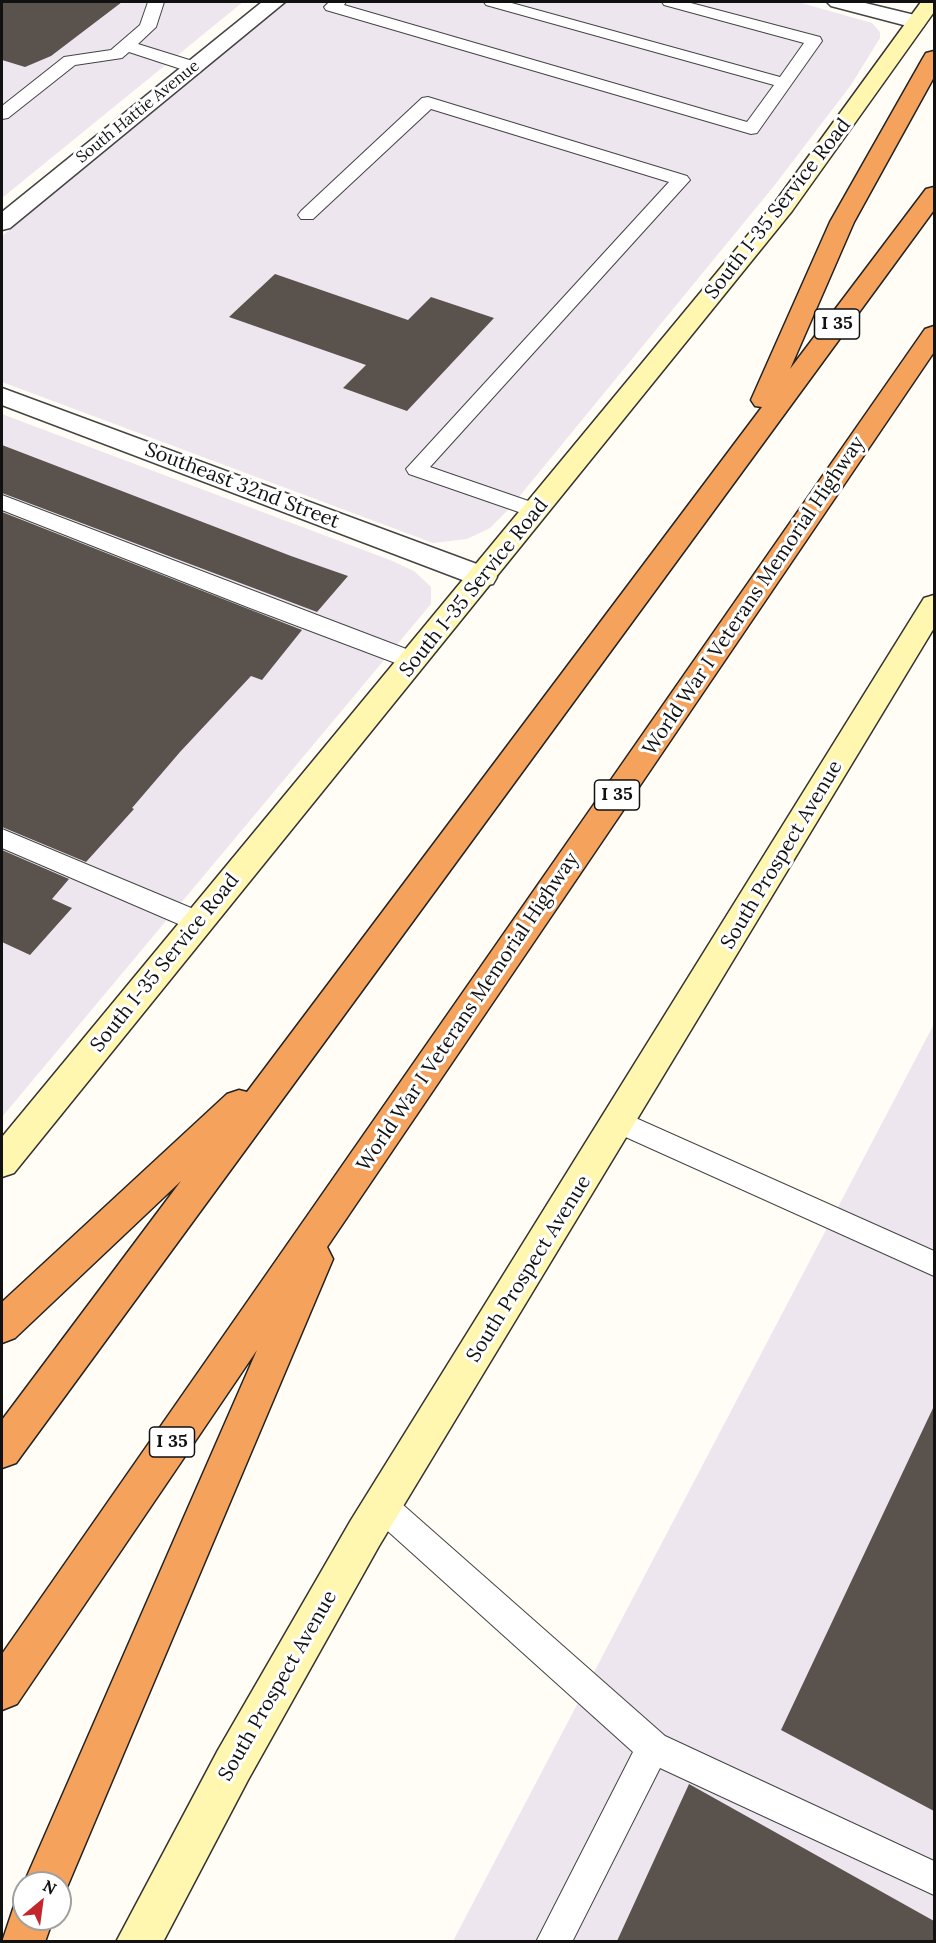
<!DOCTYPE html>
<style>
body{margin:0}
#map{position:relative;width:936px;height:1943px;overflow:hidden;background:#fffdf5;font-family:Lora,serif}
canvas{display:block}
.frame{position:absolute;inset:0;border:3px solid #111;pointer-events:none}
.north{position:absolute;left:12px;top:1871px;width:60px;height:60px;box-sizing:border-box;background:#fff;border:2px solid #a0a0a0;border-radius:50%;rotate:29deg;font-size:16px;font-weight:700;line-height:24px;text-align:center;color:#111}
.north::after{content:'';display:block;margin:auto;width:21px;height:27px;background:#c4262e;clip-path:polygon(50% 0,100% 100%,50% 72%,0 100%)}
</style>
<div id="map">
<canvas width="936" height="1943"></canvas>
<div class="frame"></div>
<div class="north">N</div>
</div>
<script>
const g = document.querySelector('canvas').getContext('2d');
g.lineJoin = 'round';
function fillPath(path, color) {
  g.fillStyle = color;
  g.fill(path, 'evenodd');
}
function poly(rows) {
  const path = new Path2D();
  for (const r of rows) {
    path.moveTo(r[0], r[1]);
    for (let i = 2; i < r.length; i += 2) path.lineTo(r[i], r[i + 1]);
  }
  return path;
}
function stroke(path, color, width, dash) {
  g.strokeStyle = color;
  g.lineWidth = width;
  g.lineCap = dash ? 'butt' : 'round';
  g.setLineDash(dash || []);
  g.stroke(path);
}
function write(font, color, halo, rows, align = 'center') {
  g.font = font + ' Lora,serif';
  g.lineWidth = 6;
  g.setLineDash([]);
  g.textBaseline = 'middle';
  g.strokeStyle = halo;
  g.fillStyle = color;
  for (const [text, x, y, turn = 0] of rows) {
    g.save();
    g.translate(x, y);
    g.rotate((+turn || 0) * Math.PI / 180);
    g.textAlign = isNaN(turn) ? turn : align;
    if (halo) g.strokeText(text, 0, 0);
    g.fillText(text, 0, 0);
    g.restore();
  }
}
fillPath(poly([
 [2,2,243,2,2,198],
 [285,2,798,2,872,23,880,32,880,38,851,85,774,186,509,509,490,528,467,539,433,543,2,382,2,236],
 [2,414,390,560,414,571,431,587,431,604,2,1117],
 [934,1024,934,1941,453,1941]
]), '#eee6ef');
fillPath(poly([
 [2,2,122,2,51,56,25,67,2,60],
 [275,274,408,320,431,297,494,318,407,411,343,388,366,365,229,317],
 [2,445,291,556,348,576,317,612,2,493],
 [2,512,302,630,262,680,251,676,180,752,132,808,134,809,86,862,2,827],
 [2,850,69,879,52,899,72,908,30,955,2,942],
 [934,1406,934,1811,781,1730],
 [689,1784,934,1921,934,1941,617,1941]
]), '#5a524d');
const service = poly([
 [148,2,164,2,156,27,138,44,199,63,201,67,199,71,187,71,129,52,122,58,75,65,8,118,2,119,2,106,64,57,111,50,140,25,148,2],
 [329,2,346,2,344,5,747,122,774,85,486,5,484,2,508,2,780,77,804,43,664,5,662,2,687,2,820,37,822,41,757,133,751,134,326,10,324,7,329,2],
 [428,97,687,176,690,180,430,467,543,506,547,511,543,516,536,518,409,474,406,469,669,182,431,109,313,219,301,219,298,215,301,211,422,98,428,97],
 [2,495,422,655,425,661,422,667,414,669,406,667,250,608,2,510,2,495],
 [2,829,208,915,212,922,208,929,199,932,190,929,2,848,2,829],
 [620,1111,934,1251,934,1276,610,1130,607,1122,610,1114,620,1111],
 [382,1492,393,1496,665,1736,934,1861,934,1895,660,1768,572,1942,536,1942,633,1752,371,1516,367,1506,371,1496,382,1492]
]);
const minor = poly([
 [262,2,285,2,10,228,2,230,2,212,262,2],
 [827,2,861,2,923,17,926,22,923,27,915,28,831,6,827,2],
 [2,388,493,570,497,577,493,584,483,586,473,584,2,405,2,388]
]);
const secondary = poly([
 [921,2,934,2,934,12,792,211,14,1173,2,1177,2,1137,776,201,921,2],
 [934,595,934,628,379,1546,248,1780,163,1942,116,1942,218,1750,351,1520,924,598,934,595]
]);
const motorway = poly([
 [934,51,934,77,854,222,790,369,926,189,934,187,934,210,16,1463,2,1468,2,1420,181,1181,15,1338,2,1343,2,1302,227,1094,239,1090,247,1092,762,407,755,406,751,400,830,222,923,58,926,53,934,51],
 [934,326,934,352,327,1247,333,1259,62,1899,60,1883,24,1883,257,1350,17,1704,2,1710,2,1654,925,329,934,326],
 [24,1900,24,1919,53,1919,45,1942,2,1942,15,1903,24,1900]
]);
stroke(service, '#444', 2);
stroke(minor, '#444', 3);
stroke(secondary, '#333', 3);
stroke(motorway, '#222', 3);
fillPath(service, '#fff');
fillPath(minor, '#fff');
fillPath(secondary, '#fff6b0');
fillPath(motorway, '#f5a25d');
write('16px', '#111', '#fff', [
 ["South Hattie Avenue",138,112,-39]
]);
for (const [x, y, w] of [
 [837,324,45],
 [617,795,45],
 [172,1442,45]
]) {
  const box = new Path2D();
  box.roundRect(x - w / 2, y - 15, w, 30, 4.5);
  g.fillStyle = '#fff';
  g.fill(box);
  stroke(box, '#111', 1.5);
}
write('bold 18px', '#111', null, [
 ["I 35",837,324],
 ["I 35",617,795],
 ["I 35",172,1442]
]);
write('20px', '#111', '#fff', [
 ["South I-35 Service Road",778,209,-52],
 ["Southeast 32nd Street",242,486,21],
 ["South I-35 Service Road",474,588,-51],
 ["World War I Veterans Memorial Highway",754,596,-56],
 ["South Prospect Avenue",782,855,-59],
 ["South I-35 Service Road",165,963,-51],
 ["World War I Veterans Memorial Highway",468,1012,-56],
 ["South Prospect Avenue",529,1269,-58],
 ["South Prospect Avenue",278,1686,-60]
]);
</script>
